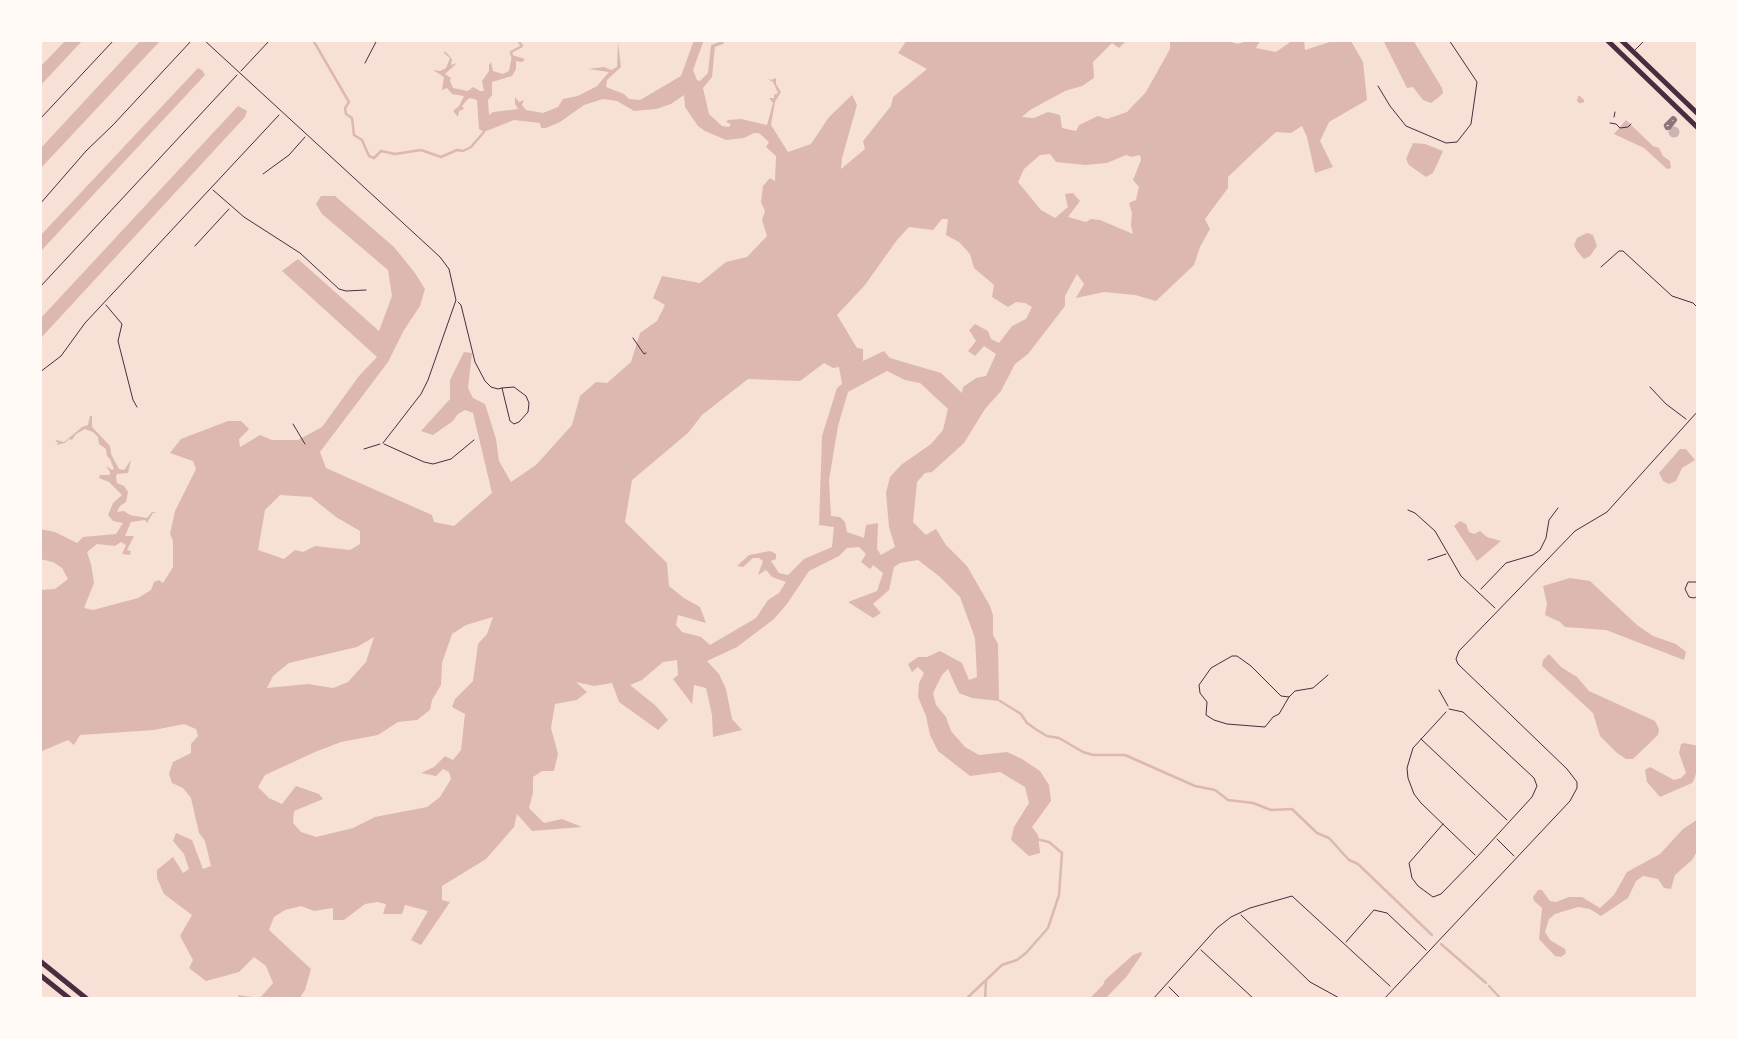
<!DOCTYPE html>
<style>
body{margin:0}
#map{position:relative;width:1738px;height:1039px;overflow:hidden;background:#f7e1d7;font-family:Figtree,sans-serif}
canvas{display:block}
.frame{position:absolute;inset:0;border:42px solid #fffaf5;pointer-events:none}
</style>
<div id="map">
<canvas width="1738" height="1039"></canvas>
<div class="frame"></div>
</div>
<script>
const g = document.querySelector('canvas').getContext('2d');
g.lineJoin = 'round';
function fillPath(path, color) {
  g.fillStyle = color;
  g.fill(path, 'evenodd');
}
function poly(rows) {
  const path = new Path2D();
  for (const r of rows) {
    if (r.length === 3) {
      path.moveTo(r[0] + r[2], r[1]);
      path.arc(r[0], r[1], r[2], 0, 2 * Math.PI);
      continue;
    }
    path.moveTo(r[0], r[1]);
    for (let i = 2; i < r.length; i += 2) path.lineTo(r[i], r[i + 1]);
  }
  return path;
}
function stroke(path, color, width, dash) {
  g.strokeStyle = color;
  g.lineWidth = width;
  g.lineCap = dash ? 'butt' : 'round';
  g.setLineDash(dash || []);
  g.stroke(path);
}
fillPath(poly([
 [66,40,83,40,40,86,40,67],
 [141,40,161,40,40,169,40,149],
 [694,40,704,40,693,70,697,80,700,81,708,73,711,45,725,40,723,44,715,47,712,77,703,88,709,114,722,126,729,127,731,124,726,122,728,120,741,119,767,125,773,103,769,98,774,98,774,95,778,93,773,82,766,78,771,80,776,78,776,84,781,92,775,102,771,125,788,152,811,144,829,117,852,95,857,105,842,158,841,169,865,149,863,141,891,106,893,97,927,69,898,53,907,40,1127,40,1119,48,1112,43,1093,62,1094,78,1082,86,1065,91,1030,110,1022,117,1034,118,1048,112,1060,115,1062,128,1076,131,1079,125,1098,116,1107,119,1127,112,1146,92,1170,49,1170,40,1224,40,1238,44,1250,40,1261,40,1256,48,1276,52,1293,40,1304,40,1305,50,1336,40,1351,41,1363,62,1367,100,1329,122,1320,141,1333,167,1315,173,1307,137,1302,126,1291,133,1276,132,1252,154,1228,177,1228,188,1205,219,1210,229,1200,247,1194,265,1156,301,1135,295,1104,292,1076,298,1084,284,1077,274,1065,296,1065,306,1028,354,1015,364,1001,391,985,409,964,443,932,472,925,473,917,482,913,522,926,535,936,529,946,545,967,566,990,606,993,615,993,635,998,644,999,701,972,698,959,693,948,669,942,675,933,693,936,705,946,717,951,731,965,747,979,755,1007,752,1022,759,1040,771,1049,785,1051,801,1032,827,1038,835,1040,853,1029,856,1011,840,1014,827,1029,803,1025,787,1000,772,970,776,938,751,930,735,926,716,918,697,919,683,924,673,918,667,912,672,908,664,918,657,927,657,940,651,962,663,969,680,977,677,975,638,960,597,940,577,918,560,900,563,894,567,889,590,873,604,881,613,873,618,848,602,877,591,883,573,873,565,870,569,861,562,866,554,859,547,847,548,839,556,809,571,787,604,774,619,737,647,707,661,719,674,726,689,732,719,742,730,713,737,712,715,706,688,694,685,692,704,673,679,678,675,677,660,663,662,642,680,630,685,656,706,668,720,658,730,619,702,612,683,594,686,576,682,587,692,577,700,555,704,551,728,558,754,554,771,542,771,533,777,533,793,529,808,544,823,562,819,582,827,532,831,517,814,514,827,486,859,442,886,442,900,450,902,421,945,411,940,428,911,405,905,402,914,383,914,386,904,377,902,365,904,344,920,333,920,333,908,314,911,301,906,285,910,274,917,269,930,311,969,305,990,299,999,239,999,238,995,260,998,273,983,266,966,254,957,239,972,206,981,189,968,193,960,180,936,192,915,164,894,157,878,157,870,173,857,183,873,189,869,184,854,173,841,176,833,192,840,203,869,211,866,205,841,199,833,191,798,183,788,172,783,169,774,173,762,191,753,191,744,198,736,196,729,184,724,154,730,80,735,74,745,68,740,40,752,40,590,55,589,68,579,62,568,53,562,40,559,40,529,55,532,77,543,83,537,116,534,123,523,113,521,108,515,113,503,122,495,109,482,99,478,100,475,110,475,110,472,106,466,112,470,114,469,110,459,107,456,106,449,99,444,98,437,93,432,85,429,76,434,72,440,69,439,65,443,57,445,58,442,55,442,57,440,64,442,82,427,88,425,90,416,92,416,92,427,110,446,111,454,119,469,124,470,131,460,128,473,117,474,116,477,117,483,124,486,128,492,126,502,120,506,117,512,124,511,130,515,147,518,152,512,157,512,153,513,147,523,145,520,131,522,125,536,134,536,127,550,131,551,130,555,122,554,126,545,121,542,115,546,97,544,87,552,91,564,94,583,84,608,93,610,138,598,151,590,154,582,159,580,163,583,173,567,173,541,170,534,175,511,196,469,193,461,170,453,181,439,228,421,241,421,249,429,239,439,240,447,260,435,272,440,298,440,322,427,359,376,377,357,282,271,298,259,379,331,392,296,388,270,322,214,316,204,321,196,335,196,394,247,415,273,425,289,420,306,404,330,388,362,320,452,326,468,432,515,434,522,454,526,492,493,473,413,465,410,458,414,453,421,433,435,421,431,450,399,450,380,464,352,472,353,468,388,473,398,485,404,496,439,499,461,511,482,536,465,572,425,580,396,596,382,607,383,631,362,640,333,657,321,665,305,653,298,662,276,700,283,726,262,747,257,767,236,762,220,765,211,761,202,763,186,770,178,775,181,776,156,766,147,769,142,759,133,754,133,744,138,726,140,705,131,698,126,685,107,684,95,671,104,656,109,634,111,617,101,603,99,584,105,560,122,546,128,541,128,540,123,514,120,484,132,479,129,477,100,470,98,467,100,462,106,464,109,459,111,458,117,453,111,459,106,464,96,452,94,447,88,442,90,444,77,433,70,440,71,446,68,450,58,444,53,445,51,452,59,451,65,457,63,445,74,451,78,450,81,453,88,468,91,473,87,480,91,484,91,482,81,489,71,489,65,491,62,493,71,503,74,509,71,512,55,525,59,522,62,516,61,516,69,512,76,492,82,492,95,488,100,489,115,493,112,518,109,515,104,515,97,519,102,524,100,522,105,526,110,543,113,558,107,563,99,578,96,597,86,609,72,588,69,604,67,611,70,617,67,618,42,621,67,607,80,606,87,624,94,629,99,640,100,681,76],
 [1050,154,1056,162,1085,165,1107,163,1126,155,1131,157,1140,155,1141,160,1133,180,1139,187,1136,200,1129,203,1132,213,1131,225,1133,234,1100,220,1091,219,1086,222,1068,217,1080,201,1073,193,1065,194,1068,207,1055,218,1041,210,1018,182,1024,169,1040,155],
 [942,219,948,219,946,235,959,242,970,254,974,268,994,285,992,297,1008,307,1016,302,1025,303,1032,307,1026,319,1012,326,999,343,991,339,988,331,975,324,969,330,976,341,968,351,975,356,984,346,996,354,986,376,976,378,963,387,962,393,941,373,890,358,884,351,863,361,863,349,857,348,837,315,865,285,897,240,909,227,933,230],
 [824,363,833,368,839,367,842,384,837,388,822,436,819,525,834,527,832,547,804,559,788,575,779,573,771,561,776,559,776,554,770,551,749,555,737,566,743,567,753,558,759,558,763,561,758,575,766,570,772,577,786,582,779,593,768,600,756,618,710,645,701,637,682,632,676,625,678,615,706,623,700,607,684,598,669,586,667,563,625,522,632,480,688,433,702,415,748,379,800,381],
 [887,371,905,380,920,383,948,409,943,430,931,444,901,465,890,477,886,493,889,527,895,547,881,555,877,549,878,523,866,525,864,538,847,532,845,522,840,517,831,516,829,480,838,426,848,392],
 [280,495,311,497,336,517,360,531,360,544,350,550,315,546,303,552,295,550,284,559,258,550,265,510],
 [493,617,487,634,478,644,473,681,455,699,452,707,465,714,461,750,453,760,445,756,434,767,421,773,436,776,443,769,449,772,451,779,440,797,427,807,375,817,353,828,316,837,301,832,293,823,294,811,323,799,319,794,296,786,282,804,269,798,258,787,265,775,315,752,341,742,378,735,398,722,417,720,430,710,432,700,441,685,442,663,452,634,466,625],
 [374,637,366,662,348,682,333,688,308,684,267,688,273,676,289,663,357,647],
 [1383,40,1413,40,1442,88,1443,93,1440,96,1431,103,1423,100,1413,87,1407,88],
 [198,68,202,70,205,75,40,252,40,236],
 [238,106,247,111,245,117,40,339,40,319],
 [1626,120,1653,146,1659,148,1663,156,1670,161,1671,168,1667,169,1644,148,1614,134],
 [1413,143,1425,144,1443,151,1433,173,1426,177,1409,165,1406,159],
 [1587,233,1593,235,1597,246,1590,256,1584,259,1577,251,1574,245,1577,238],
 [1680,449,1686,449,1695,460,1682,468,1676,481,1669,484,1663,481,1659,473],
 [1460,521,1466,524,1469,532,1474,534,1480,531,1487,537,1501,541,1477,561,1454,526],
 [1570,578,1590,581,1637,625,1653,636,1676,644,1686,652,1684,660,1606,630,1565,627,1560,622,1545,615,1547,604,1543,586],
 [1549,654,1561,667,1577,677,1589,691,1655,721,1659,729,1658,735,1633,759,1626,759,1617,753,1600,736,1593,713,1542,666,1543,660],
 [1684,743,1698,746,1698,767,1694,780,1692,783,1660,797,1647,782,1645,770,1650,767,1674,780,1681,778,1686,773,1679,753,1681,744],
 [1698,819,1698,850,1692,860,1675,875,1671,889,1664,888,1658,879,1643,876,1636,881,1628,898,1601,916,1590,909,1578,907,1555,914,1549,919,1545,932,1550,940,1565,949,1566,953,1561,957,1555,956,1539,939,1542,908,1534,901,1533,897,1538,890,1542,890,1550,901,1556,902,1569,897,1582,897,1600,908,1614,895,1627,872,1660,854,1683,829],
 [1141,952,1142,954,1127,976,1107,997,1089,999,1103,985,1105,980,1133,955]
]), '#dcb8b0');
stroke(poly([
 [313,40,349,102,345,108,346,114,352,118,354,135,362,140,369,156,374,158,381,151,395,154,421,150,441,157,457,150,463,151,471,147,484,132],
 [512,56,511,52,522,46,518,40],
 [1578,100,1580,102,1583,101,1579,97],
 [1000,701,1021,714,1027,723,1037,730,1047,736,1059,738,1083,752,1093,755,1125,755,1195,786,1215,790,1228,800,1253,803,1271,810,1292,809,1317,833,1329,838,1349,860,1358,864,1432,935],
 [1441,944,1486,983],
 [1489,986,1501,999],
 [966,999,1002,965,1017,960,1026,953,1048,928,1059,895,1062,853,1049,842,1036,839],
 [985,999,986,981]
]), '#dcb8b0', 2.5);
fillPath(poly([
 [1674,132,5.5]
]), '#ccb4b1');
stroke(poly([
 [633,338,644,354,646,353],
 [293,424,305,444],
 [1289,697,1279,714,1273,717,1265,727,1227,724,1214,720,1206,715,1207,702,1200,693,1199,685,1211,668,1232,656,1237,656,1251,666,1281,696,1289,697,1295,691,1313,688,1328,675]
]), '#4a2c40', 1);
stroke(poly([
 [1614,117,1615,112],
 [1610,123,1616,124,1620,128,1628,127,1631,124]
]), '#4a2c40', 1);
stroke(poly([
 [204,40,440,257,449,269,456,300,428,380,421,394,383,443],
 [1635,50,1645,40],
 [365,63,377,40],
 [241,71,270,40],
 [1378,86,1390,106,1406,126,1446,143,1457,142,1471,124,1477,82,1449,40],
 [40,119,114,40],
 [263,174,289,155,305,137],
 [213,190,244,217,300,253,339,289,346,291,366,290],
 [40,204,86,151,113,125,192,40],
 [195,246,229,209],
 [1601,267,1619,251,1623,251,1672,296,1693,303,1698,308],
 [40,287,237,75],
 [458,302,461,305,475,362,485,381,491,387,498,389,502,388,514,387,526,396,529,403,528,412,519,422,514,424,510,421,502,388],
 [106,305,122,324,118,341,133,400,137,407],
 [40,372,61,356,85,323,279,115],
 [1650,387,1666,404,1686,419],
 [384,444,424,462,433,464,451,459,474,440],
 [364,449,380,444],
 [1408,510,1415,513,1435,531,1461,576,1495,608],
 [1428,560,1446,554],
 [1698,582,1688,582,1685,589,1689,597,1694,598,1698,596],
 [1481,589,1506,563,1533,555,1540,550,1546,538,1549,520,1558,508],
 [1439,690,1448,706],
 [1446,712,1413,748,1407,768,1408,778,1414,794,1421,803,1475,855],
 [1421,739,1507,820],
 [1443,824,1409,863,1412,878,1418,886,1433,897,1441,894,1477,857,1532,797,1537,786,1534,778,1463,712,1449,709],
 [1497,839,1514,856],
 [1241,915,1310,982,1341,999],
 [1346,942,1374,910,1387,913,1426,950],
 [1201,950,1254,999],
 [1169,987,1181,999],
 [1153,999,1217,928,1231,917,1250,908,1292,896,1390,986],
 [1384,999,1570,801,1577,788,1577,782,1567,769,1458,664,1456,659,1459,651,1575,531,1607,512,1698,411]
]), '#4a2c40', 1);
stroke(poly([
 [1607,40,1698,128],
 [1621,40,1698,114]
]), '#4a2c40', 5);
stroke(poly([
 [40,961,87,999],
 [40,975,70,999]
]), '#4a2c40', 5);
stroke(poly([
 [1671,120,1673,118,1675,120,1674,122,1666,124,1665,125,1665,126,1666,128,1667,129,1670,128,1676,120,1675,118,1673,117,1666,124,1665,126,1666,128,1669,127,1670,126,1671,120]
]), '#8f747c', 2.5);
</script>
